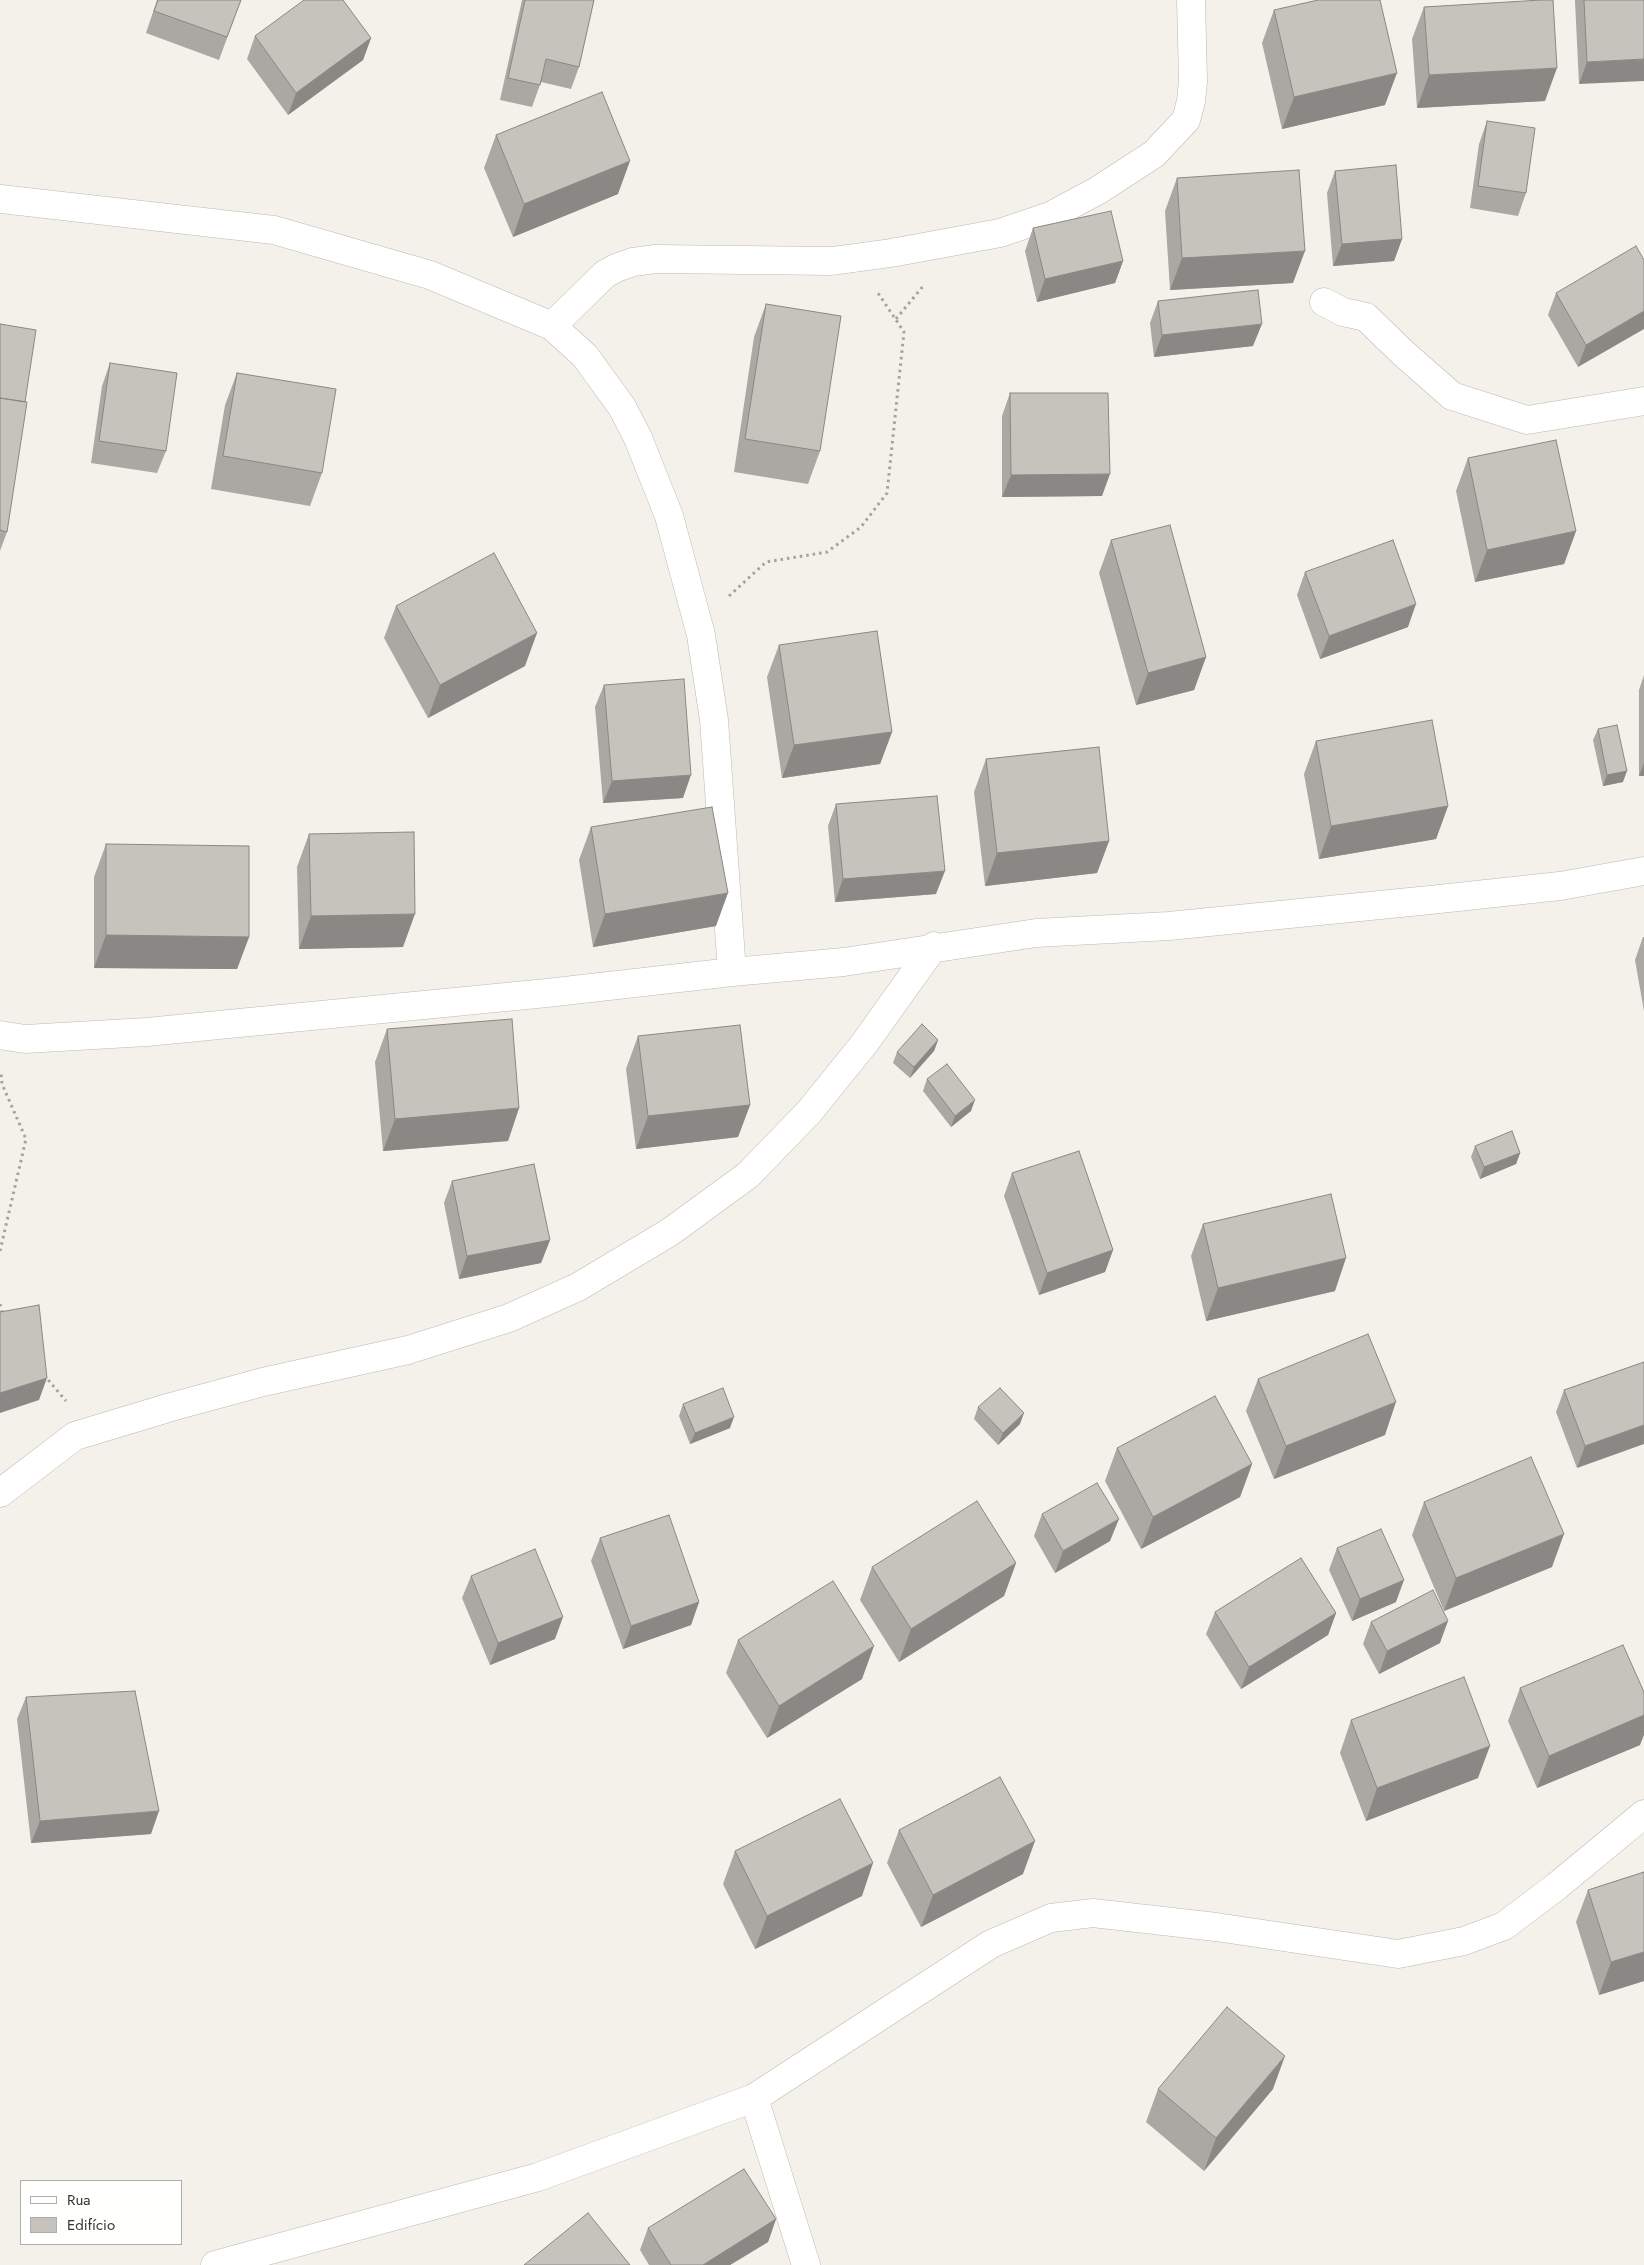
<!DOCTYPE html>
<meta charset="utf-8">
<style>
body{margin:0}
#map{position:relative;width:1644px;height:2265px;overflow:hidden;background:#f3f1ea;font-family:Jost,sans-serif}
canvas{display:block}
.legend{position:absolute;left:20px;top:2180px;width:162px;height:65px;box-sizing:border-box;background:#fffffd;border:1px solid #aeadab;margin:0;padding:6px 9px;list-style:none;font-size:15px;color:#343330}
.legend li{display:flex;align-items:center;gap:10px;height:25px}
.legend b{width:25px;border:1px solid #aeadab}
</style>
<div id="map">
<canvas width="1644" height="2265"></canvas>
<ul class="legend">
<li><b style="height:6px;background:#fff"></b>Rua</li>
<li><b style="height:14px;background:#c5c3bc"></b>Edifício</li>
</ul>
</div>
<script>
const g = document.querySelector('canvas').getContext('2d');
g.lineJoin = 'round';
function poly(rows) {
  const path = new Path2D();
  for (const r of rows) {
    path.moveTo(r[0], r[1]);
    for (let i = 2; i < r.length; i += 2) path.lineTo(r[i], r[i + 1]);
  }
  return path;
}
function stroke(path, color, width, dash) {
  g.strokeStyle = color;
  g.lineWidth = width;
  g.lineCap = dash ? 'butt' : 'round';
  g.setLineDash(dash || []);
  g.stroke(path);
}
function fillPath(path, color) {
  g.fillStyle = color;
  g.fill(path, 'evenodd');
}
const street = poly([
 [0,199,274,230,430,275,552,326,585,356,622,407,638,438,669,516,701,635,714,720,732,972],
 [1324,302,1343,312,1366,317,1402,352,1452,396,1527,420,1644,401],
 [552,326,605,274,616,268,633,262,656,259,832,261,891,253,1000,233,1050,216,1097,191,1154,154,1186,120,1191,101,1193,81,1191,0],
 [0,1035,25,1039,147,1032,547,993,732,972,844,962,1036,933,1169,926,1430,900,1560,886,1644,871],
 [0,1493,75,1436,171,1407,263,1382,408,1350,509,1318,578,1287,670,1232,748,1175,809,1112,864,1044,934,946],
 [754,2098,806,2265],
 [215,2265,538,2177,754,2098,991,1944,1051,1918,1093,1913,1216,1927,1398,1954,1464,1941,1504,1926,1557,1886,1644,1814]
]);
stroke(street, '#bbb9b2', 29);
stroke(poly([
 [896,319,924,285],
 [729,596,766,562,827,552,861,527,887,493,904,332,878,293],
 [0,1251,26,1139,2,1084,1,1073],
 [0,1304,3,1316],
 [44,1375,66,1401]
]), '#a3a29d', 3, [2.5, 4]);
stroke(street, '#fff', 28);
fillPath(poly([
 [157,0,241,0,219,60,146,33],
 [522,0,594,0,579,67,571,89,541,82,532,107,500,100],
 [1575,0,1644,0,1579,84,1575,1],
 [1424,7,1545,101,1417,108,1412,39],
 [1274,10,1385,105,1282,129,1262,43],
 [255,36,371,38,363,60,288,115,247,59],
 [1487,121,1526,193,1518,216,1470,208,1479,144],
 [496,135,618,194,513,237,484,168],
 [1335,171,1402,239,1394,261,1333,266,1327,193],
 [1177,178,1293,283,1170,290,1165,211],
 [1033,228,1123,261,1115,283,1037,302,1025,251],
 [1644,260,1578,367,1548,315,1556,293],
 [1158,301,1253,346,1154,357,1150,323],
 [766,304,820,451,808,484,734,472,754,337],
 [0,324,25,402,7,532,0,551],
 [110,363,166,451,157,473,91,463,102,386],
 [237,373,322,473,310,506,211,489,225,405],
 [1010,393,1102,496,1002,497,1002,416],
 [1468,458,1576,531,1564,564,1475,582,1456,491],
 [1111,540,1206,657,1194,690,1136,705,1099,573],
 [1305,572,1408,627,1320,659,1297,595],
 [396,606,525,666,428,718,384,638],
 [779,645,892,732,880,764,782,778,767,677],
 [1644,675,1644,776,1639,776,1639,690],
 [604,685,683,798,603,803,595,707],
 [1598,729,1623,782,1603,786,1593,740],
 [1316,741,1448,806,1436,839,1319,859,1304,774],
 [986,759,1109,841,1097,873,985,886,974,792],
 [836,804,936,894,835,902,828,826],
 [591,827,716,926,593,947,579,860],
 [309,834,403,947,299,949,297,867],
 [106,844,249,937,237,969,94,968,94,877],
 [1643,937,1644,937,1644,1011,1635,960],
 [387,1029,519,1108,508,1141,383,1151,375,1062],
 [638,1036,750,1105,738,1137,636,1149,626,1069],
 [938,1040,934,1051,910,1078,893,1063,897,1052],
 [927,1079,971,1111,951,1127,923,1091],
 [1475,1146,1520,1153,1516,1164,1480,1179,1471,1157],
 [1012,1173,1113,1250,1105,1272,1039,1295,1004,1196],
 [452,1181,550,1240,541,1263,459,1279,444,1203],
 [1203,1224,1335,1291,1206,1321,1191,1256],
 [1644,1362,1577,1468,1556,1412,1564,1390],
 [1258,1379,1385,1435,1274,1479,1246,1411],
 [683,1404,730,1428,690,1444,679,1416],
 [978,1407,1020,1424,998,1445,974,1419],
 [1117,1448,1252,1464,1240,1497,1141,1549,1105,1481],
 [1424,1502,1552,1567,1444,1611,1412,1535],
 [1042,1514,1110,1541,1055,1573,1034,1536],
 [600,1538,699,1602,691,1625,623,1649,591,1561],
 [1337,1548,1396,1602,1352,1621,1329,1570],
 [1016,1563,1004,1596,899,1662,860,1600,872,1567],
 [471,1576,555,1639,490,1665,462,1598],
 [1215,1612,1336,1613,1328,1635,1241,1689,1206,1634],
 [1371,1622,1440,1643,1379,1674,1363,1644],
 [738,1640,862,1679,767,1738,726,1673],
 [1520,1688,1640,1745,1537,1788,1508,1721],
 [26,1697,151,1834,31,1843,17,1719],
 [1351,1720,1478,1778,1366,1821,1340,1753],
 [899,1830,1023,1874,921,1927,887,1863],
 [735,1851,862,1896,755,1949,723,1884],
 [1644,1872,1644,1981,1599,1995,1576,1922,1588,1890],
 [1158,2089,1273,2089,1204,2171,1146,2122],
 [776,2219,768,2242,730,2265,649,2265,640,2250,648,2228]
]), '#a9a8a2');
fillPath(poly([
 [371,38,363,60,288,115,296,93],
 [1644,59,1644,81,1579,84,1587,62],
 [1557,68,1545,101,1417,108,1429,75],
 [1397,73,1385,105,1282,129,1294,97],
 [630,161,618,194,513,237,524,204],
 [1402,239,1394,261,1333,266,1342,244],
 [1305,251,1293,283,1170,290,1182,258],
 [1123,261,1115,283,1037,302,1045,279],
 [1644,311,1644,329,1578,367,1586,345],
 [1262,324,1253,346,1154,357,1162,335],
 [1110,474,1102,496,1002,497,1011,475],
 [1576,531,1564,564,1475,582,1487,550],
 [1416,604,1408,627,1320,659,1329,636],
 [537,633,525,666,428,718,440,685],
 [1206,657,1194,690,1136,705,1148,673],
 [892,732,880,764,782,778,794,745],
 [1644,763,1644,776,1639,776],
 [1627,771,1623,782,1603,786,1607,775],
 [691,775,683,798,603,803,612,781],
 [1448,806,1436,839,1319,859,1331,826],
 [1109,841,1097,873,985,886,997,853],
 [945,871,936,894,835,902,843,879],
 [728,893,716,926,593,947,605,914],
 [415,914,403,947,299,949,311,916],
 [106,935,249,937,237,969,94,968],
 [938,1040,934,1051,910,1078,914,1067],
 [975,1100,971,1111,951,1127,955,1116],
 [750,1105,738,1137,636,1149,648,1116],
 [519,1108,508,1141,383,1151,395,1119],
 [1520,1153,1516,1164,1480,1179,1484,1167],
 [550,1240,541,1263,459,1279,467,1256],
 [1113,1250,1105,1272,1039,1295,1047,1273],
 [1346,1258,1335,1291,1206,1321,1218,1288],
 [47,1378,39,1400,0,1413,0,1393],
 [1396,1402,1385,1435,1274,1479,1286,1446],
 [1024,1413,1020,1424,998,1445,1003,1433],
 [734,1417,730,1428,690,1444,695,1433],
 [1644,1425,1644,1444,1577,1468,1585,1446],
 [1252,1464,1240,1497,1141,1549,1153,1517],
 [1119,1519,1110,1541,1055,1573,1063,1551],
 [1564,1534,1552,1567,1444,1611,1456,1578],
 [1016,1563,1004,1596,899,1662,911,1629],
 [1404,1580,1396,1602,1352,1621,1360,1599],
 [699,1602,691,1625,623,1649,631,1626],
 [1336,1613,1328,1635,1241,1689,1249,1667],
 [563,1617,555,1639,490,1665,498,1643],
 [1448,1621,1440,1643,1379,1674,1387,1651],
 [874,1646,862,1679,767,1738,779,1706],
 [1644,1715,1644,1735,1640,1745,1537,1788,1549,1756],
 [1490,1746,1478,1778,1366,1821,1377,1788],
 [159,1811,151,1834,31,1843,40,1821],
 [1035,1841,1023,1874,921,1927,933,1895],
 [873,1863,862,1896,755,1949,767,1916],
 [1644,1952,1644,1981,1599,1995,1611,1962],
 [1285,2056,1273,2089,1204,2171,1216,2138],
 [776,2219,768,2242,730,2265,703,2265]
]), '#8a8884');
const building = poly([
 [158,0,241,0,227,37,154,11,158,0],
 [304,0,343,0,371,38,296,93,255,36,304,0],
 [525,0,594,0,579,67,546,59,540,85,508,78,525,0],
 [1318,0,1380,0,1397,73,1294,97,1274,10,1318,0],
 [1541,0,1553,0,1557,68,1429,75,1424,7,1541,0],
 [1584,0,1644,0,1644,59,1587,62,1584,0],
 [602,92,630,161,524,204,496,135,602,92],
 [1487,121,1535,128,1526,193,1478,186,1487,121],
 [1396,165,1402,239,1342,244,1335,171,1396,165],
 [1299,170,1305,251,1182,258,1177,178,1299,170],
 [1111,211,1123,261,1045,279,1033,228,1111,211],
 [1636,246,1644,260,1644,311,1586,345,1556,293,1636,246],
 [1258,290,1262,324,1162,335,1158,301,1258,290],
 [766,304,841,316,820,451,745,439,766,304],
 [0,324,36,330,25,402,0,398,0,324],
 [110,363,177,373,166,451,99,441,110,363],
 [237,373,336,389,322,473,223,456,237,373],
 [1010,393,1108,393,1110,474,1011,475,1010,393],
 [0,398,27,402,7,532,0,530,0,398],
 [1556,440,1576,531,1487,550,1468,458,1556,440],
 [1170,525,1206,657,1148,673,1111,540,1170,525],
 [1393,540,1416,604,1329,636,1305,572,1393,540],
 [494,553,537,633,440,685,396,606,494,553],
 [877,631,892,732,794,745,779,645,877,631],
 [684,679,691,775,612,781,604,685,684,679],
 [1432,720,1448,806,1331,826,1316,741,1432,720],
 [1617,725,1627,771,1607,775,1598,729,1617,725],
 [1099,747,1109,841,997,853,986,759,1099,747],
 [937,796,945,871,843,879,836,804,937,796],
 [712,807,728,893,605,914,591,827,712,807],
 [414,832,415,914,311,916,309,834,414,832],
 [106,844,249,846,249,937,106,935,106,844],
 [512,1019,519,1108,395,1119,387,1029,512,1019],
 [922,1024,938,1040,914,1067,897,1052,922,1024],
 [740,1025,750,1105,648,1116,638,1036,740,1025],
 [947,1064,975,1100,955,1116,927,1079,947,1064],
 [1512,1131,1520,1153,1484,1167,1475,1146,1512,1131],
 [1079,1151,1113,1250,1047,1273,1012,1173,1079,1151],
 [534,1164,550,1240,467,1256,452,1181,534,1164],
 [1331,1194,1346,1258,1218,1288,1203,1224,1331,1194],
 [39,1305,47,1378,0,1393,0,1312,39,1305],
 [1368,1334,1396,1402,1286,1446,1258,1379,1368,1334],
 [1644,1362,1644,1425,1585,1446,1564,1390,1644,1362],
 [723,1388,734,1417,695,1433,683,1404,723,1388],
 [1000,1388,1024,1413,1003,1433,978,1407,1000,1388],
 [1215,1396,1252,1464,1153,1517,1117,1448,1215,1396],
 [1531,1457,1564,1534,1456,1578,1424,1502,1531,1457],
 [1097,1483,1119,1519,1063,1551,1042,1514,1097,1483],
 [977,1501,1016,1563,911,1629,872,1567,977,1501],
 [669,1515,699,1602,631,1626,600,1538,669,1515],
 [1381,1529,1404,1580,1360,1599,1337,1548,1381,1529],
 [535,1549,563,1617,498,1643,471,1576,535,1549],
 [1301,1558,1336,1613,1249,1667,1215,1612,1301,1558],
 [833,1581,874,1646,779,1706,738,1640,833,1581],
 [1433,1590,1448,1621,1387,1651,1371,1622,1433,1590],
 [1623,1645,1644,1692,1644,1715,1549,1756,1520,1688,1623,1645],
 [1464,1677,1490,1746,1377,1788,1351,1720,1464,1677],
 [135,1691,159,1811,40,1821,26,1697,135,1691],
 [1000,1777,1035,1841,933,1895,899,1830,1000,1777],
 [840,1799,873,1863,767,1916,735,1851,840,1799],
 [1644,1872,1644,1952,1611,1962,1588,1890,1644,1872],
 [1227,2007,1285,2056,1216,2138,1158,2089,1227,2007],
 [744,2169,776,2219,703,2265,671,2265,648,2228,744,2169],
 [588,2213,630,2265,524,2265,588,2213]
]);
fillPath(building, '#c5c3bc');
stroke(building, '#8a8884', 1);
</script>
